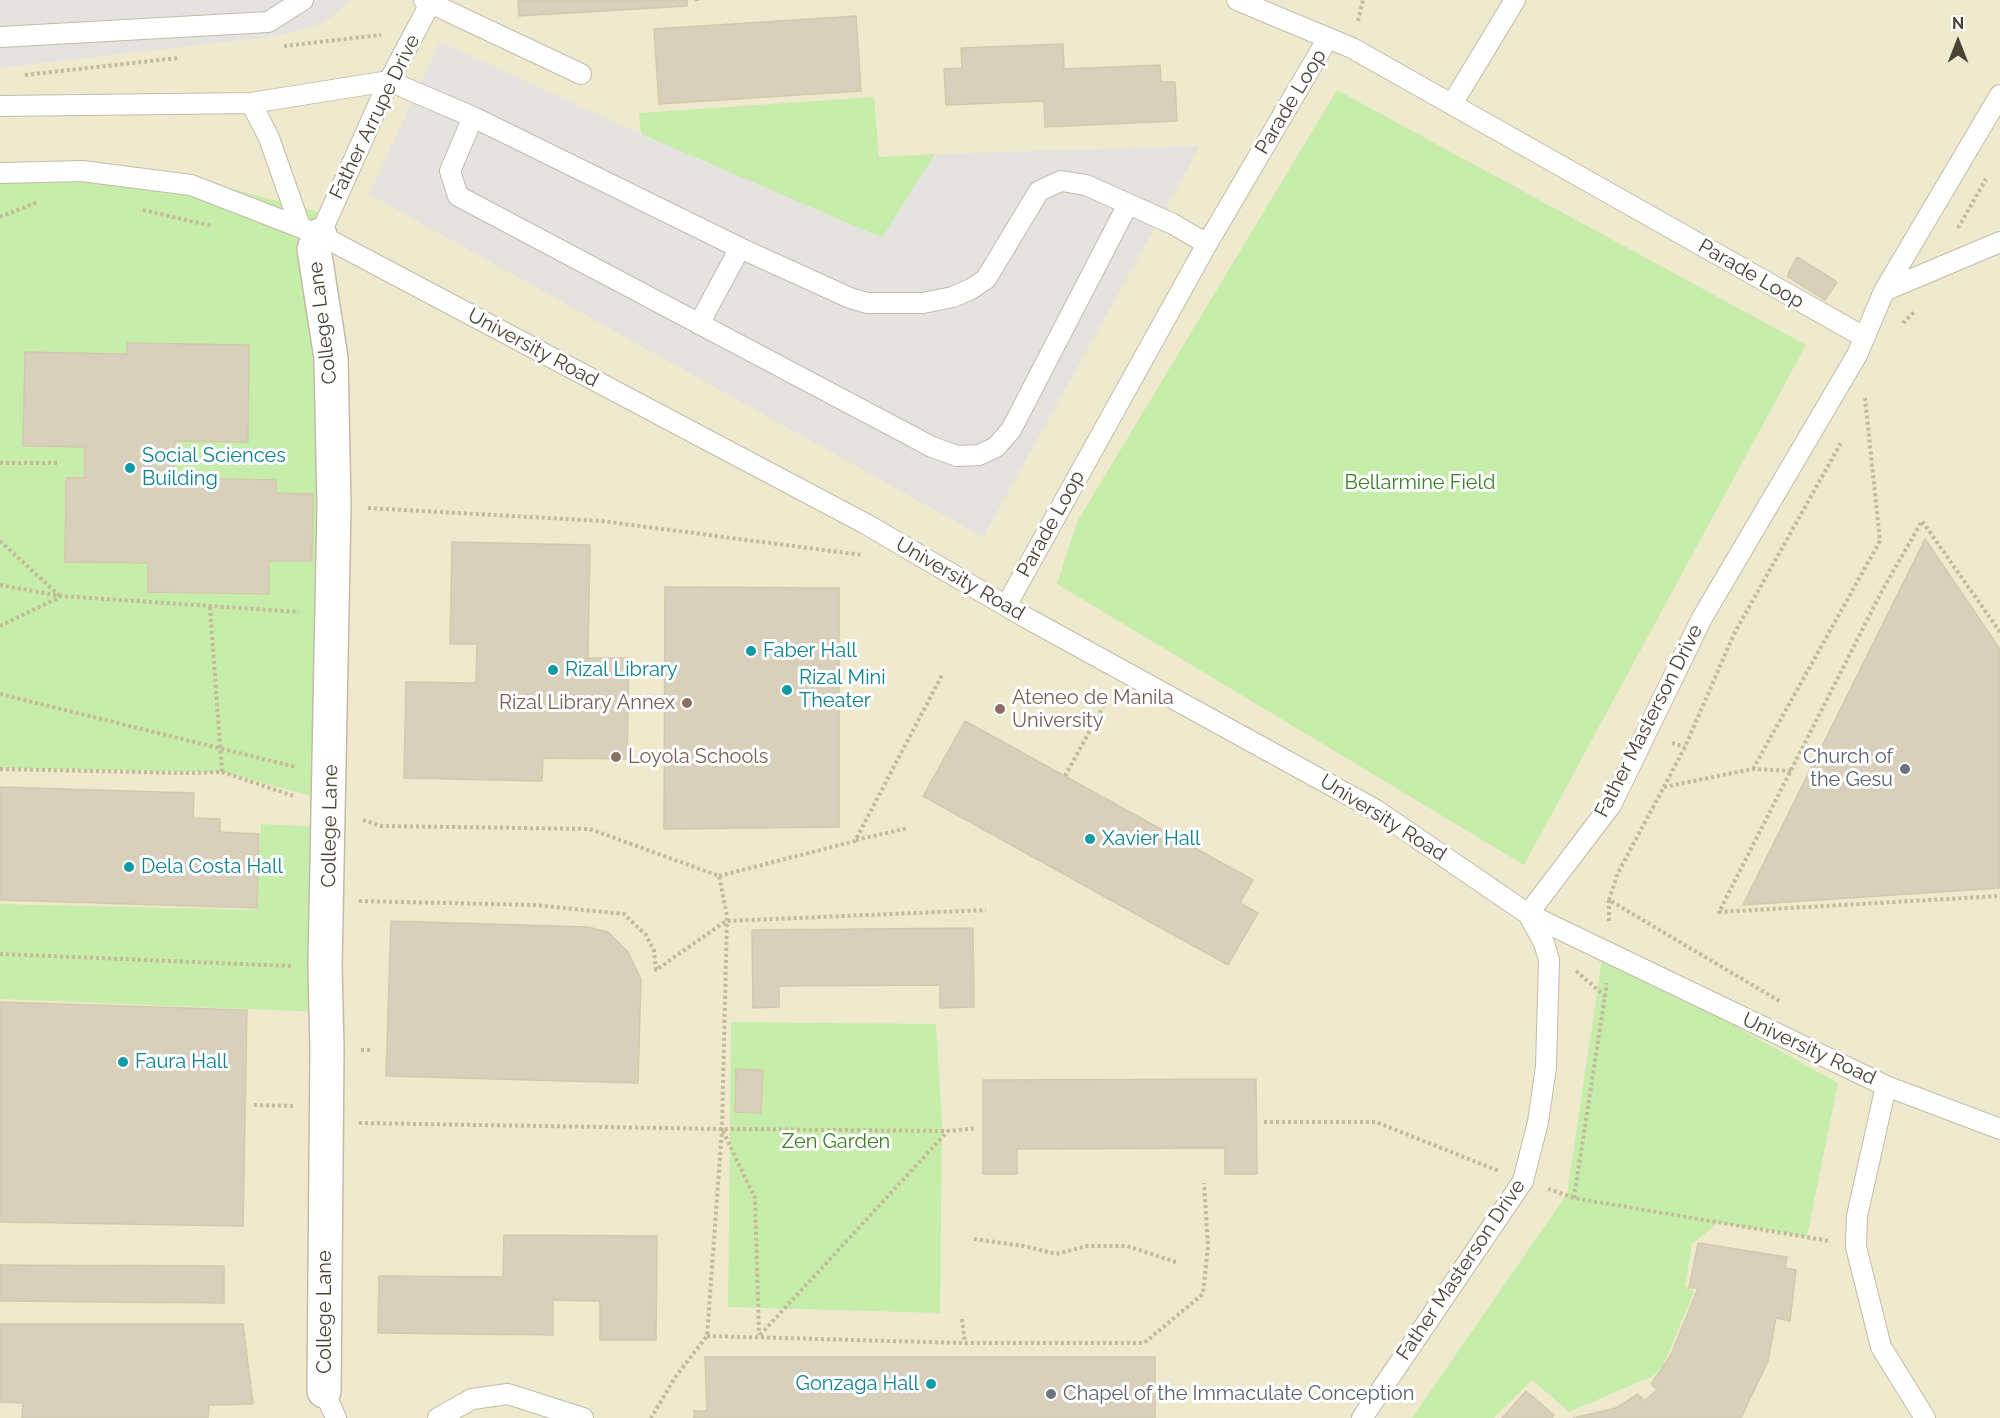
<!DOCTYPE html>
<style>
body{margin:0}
#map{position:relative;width:2000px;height:1418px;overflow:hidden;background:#f5f2e6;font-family:Raleway,sans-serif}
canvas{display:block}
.north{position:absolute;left:1928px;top:12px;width:60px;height:60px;-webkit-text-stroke:4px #fff;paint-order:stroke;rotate:0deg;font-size:16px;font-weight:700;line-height:24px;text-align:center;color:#484334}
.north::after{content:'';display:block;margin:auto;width:21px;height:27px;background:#484334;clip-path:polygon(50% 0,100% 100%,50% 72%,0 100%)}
</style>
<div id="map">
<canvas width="2000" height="1418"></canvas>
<div class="north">N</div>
</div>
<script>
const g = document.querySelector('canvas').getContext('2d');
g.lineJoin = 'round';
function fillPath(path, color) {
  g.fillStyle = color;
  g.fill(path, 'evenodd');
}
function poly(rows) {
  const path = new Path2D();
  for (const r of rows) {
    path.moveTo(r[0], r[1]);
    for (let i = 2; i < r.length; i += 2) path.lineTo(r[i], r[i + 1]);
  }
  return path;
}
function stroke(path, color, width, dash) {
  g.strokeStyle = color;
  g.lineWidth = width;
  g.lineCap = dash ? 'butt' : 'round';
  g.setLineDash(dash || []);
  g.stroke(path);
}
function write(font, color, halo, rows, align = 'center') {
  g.font = font + ' Raleway,sans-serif';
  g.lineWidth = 6;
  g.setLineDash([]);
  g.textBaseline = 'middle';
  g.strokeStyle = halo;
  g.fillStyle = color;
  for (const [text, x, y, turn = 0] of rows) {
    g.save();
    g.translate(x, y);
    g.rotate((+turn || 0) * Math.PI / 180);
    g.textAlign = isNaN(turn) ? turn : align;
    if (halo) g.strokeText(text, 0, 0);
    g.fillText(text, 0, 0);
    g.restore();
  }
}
fillPath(poly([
 [0,0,2000,0,2000,1418,0,1418]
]), '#efeace');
fillPath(poly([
 [1337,90,1806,345,1524,865,1057,584,1077,522],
 [874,97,879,157,935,154,882,238,641,134,639,113],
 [180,175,323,213,327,800,222,772,0,768,0,179],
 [261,824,324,827,319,1012,0,999,0,904,257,910],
 [1603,953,1838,1083,1807,1236,1718,1223,1692,1244,1685,1286,1694,1292,1664,1363,1655,1375,1569,1412,1532,1380,1494,1418,1412,1418,1567,1194],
 [731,1022,936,1024,942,1121,940,1313,728,1307]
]), '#c7edab');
fillPath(poly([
 [0,0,351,0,324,23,278,36,0,68],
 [440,42,641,134,882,238,935,154,1200,146,983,537,369,194]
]), '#e5e3df');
const building = poly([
 [518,0,687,0,687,6,519,16,518,0],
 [856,16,861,91,659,104,654,29,856,16],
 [1063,44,1064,69,1160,65,1161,82,1175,82,1177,121,1045,127,1044,101,946,105,944,69,962,68,961,48,1063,44],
 [1797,257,1837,282,1825,300,1787,276,1797,257],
 [127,343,249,345,248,442,175,441,174,478,276,480,276,493,313,494,312,561,269,561,269,594,148,592,148,563,65,562,66,478,85,478,85,447,23,446,25,352,127,354,127,343],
 [1925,539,2000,649,2000,888,1743,905,1925,539],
 [452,542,590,545,588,658,629,658,627,759,543,758,542,781,404,778,406,682,476,683,477,644,450,644,452,542],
 [665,587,839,588,839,827,664,829,665,587],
 [965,721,1253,880,1240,903,1258,913,1228,965,923,796,965,721],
 [0,787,194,793,193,818,220,819,220,832,259,834,257,908,0,900,0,787],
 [391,921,588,927,608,932,628,952,641,979,638,1083,386,1076,391,921],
 [973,928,974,1007,940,1008,940,985,779,986,779,1007,753,1008,752,930,973,928],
 [0,1002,247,1010,243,1226,0,1222,0,1002],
 [736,1069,763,1070,761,1113,735,1112,736,1069],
 [1256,1079,1257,1174,1225,1174,1225,1148,1017,1149,1017,1174,983,1174,983,1080,1256,1079],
 [504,1235,657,1236,656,1340,600,1340,600,1301,553,1300,553,1335,378,1333,379,1276,503,1277,504,1235],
 [1698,1243,1787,1257,1785,1268,1796,1270,1790,1321,1776,1318,1768,1361,1741,1418,1573,1418,1616,1408,1638,1394,1644,1401,1657,1390,1651,1384,1671,1355,1698,1288,1689,1288,1698,1243],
 [0,1265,224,1266,224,1303,0,1301,0,1265],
 [0,1324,243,1324,253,1404,209,1405,208,1418,22,1418,23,1403,0,1402,0,1324],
 [705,1357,1155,1357,1155,1418,694,1418,694,1411,707,1411,705,1357],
 [1526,1391,1554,1415,1552,1418,1502,1418,1526,1391]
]);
fillPath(building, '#d8d0ba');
stroke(building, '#d3c9ad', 1.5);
const lane = poly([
 [424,0,581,74],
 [1237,0,1352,48,1864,337],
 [0,37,268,22,303,0],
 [251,103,269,138,300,226],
 [1452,104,1515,0],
 [0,106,251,103,389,81,473,117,740,248,850,298,867,303,923,303,953,297,971,289,986,279,1039,191,1061,181,1086,185,1173,224,1207,244],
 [473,117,450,171,458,196,932,447,957,456,979,455,996,447,1011,430,1127,206],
 [0,173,82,171,191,185,320,235,866,524,1025,617,1376,810,1528,914,1886,1086,2000,1129],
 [320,235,389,81,432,0],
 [1884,291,2000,242],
 [699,324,740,248],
 [1006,606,1207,244,1328,38],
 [1528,914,1611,805,1702,618,1857,355,1884,291,2000,95],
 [1886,1086,1857,1216,1856,1247,1881,1347,1925,1418],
 [324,1391,336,1418],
 [438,1418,472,1399,508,1394,583,1418],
 [1362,1418,1523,1181,1538,1122,1546,1067,1549,960,1544,943,1528,914]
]);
const street = poly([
 [320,235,314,249,331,358,334,506,325,967,327,1049,324,1391]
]);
stroke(lane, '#c1bca8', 22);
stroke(street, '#c1bca8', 36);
stroke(poly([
 [697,0,697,1],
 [1358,21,1363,0],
 [284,46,381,35],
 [25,75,178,58],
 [143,210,212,226],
 [0,217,38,202],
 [1958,228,1986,179],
 [1903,323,1914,312],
 [0,463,58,463],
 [368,508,601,521,862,555],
 [0,541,60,596],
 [0,585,61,596,299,612],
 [210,607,222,772],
 [0,626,60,597],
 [2000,632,1922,521,1882,591,1719,912,2000,896],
 [0,694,296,767],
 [1672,743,1685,747],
 [0,769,185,773,222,772,294,796],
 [1753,769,1880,541,1865,398],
 [1065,776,1109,696],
 [1664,787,1753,769,1792,771],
 [363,820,381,826,590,829,719,876,727,916,722,1129,707,1336,676,1376,651,1418],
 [856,840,908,828],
 [719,876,855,841,942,675],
 [1609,900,1618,873,1685,747,1734,634,1842,441],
 [359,901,535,905,624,914,646,935,654,951,656,970,726,921,986,910],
 [1609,921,1609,900,1781,1002],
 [0,954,291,966],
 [1576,971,1606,997],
 [361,1050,373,1050],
 [254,1105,293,1106],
 [1264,1122,1376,1122,1499,1171],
 [359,1123,722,1129,948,1131,977,1128],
 [723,1131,755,1198,759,1335],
 [1548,1189,1574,1198,1829,1241],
 [1574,1198,1607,983],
 [974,1239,1024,1246,1056,1254,1087,1246,1127,1246,1176,1262],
 [962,1319,965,1343],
 [760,1335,948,1131],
 [707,1336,965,1343,1144,1343,1203,1294,1208,1247,1204,1183]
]), '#c5ba97', 4, [3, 3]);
stroke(lane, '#fff', 20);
stroke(street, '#fff', 33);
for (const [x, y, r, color] of [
 [130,468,6,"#0f9aa8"],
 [751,651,6,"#0f9aa8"],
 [553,670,6,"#0f9aa8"],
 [787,690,6,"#0f9aa8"],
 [687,703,6,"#8d6e63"],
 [1000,709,6,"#8d6e63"],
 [616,757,6,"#8d6e63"],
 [1905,769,6,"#6b7280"],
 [1090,839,6,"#0f9aa8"],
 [129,867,6,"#0f9aa8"],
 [123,1062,6,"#0f9aa8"],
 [931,1384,6,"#0f9aa8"],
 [1051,1394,6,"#6b7280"]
]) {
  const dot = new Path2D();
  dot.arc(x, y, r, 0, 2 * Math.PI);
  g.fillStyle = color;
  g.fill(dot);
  stroke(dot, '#fff', 2);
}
write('20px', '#484334', '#fff', [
 ["Parade Loop",1291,102,-59],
 ["Father Arrupe Drive",375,117,-64],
 ["Parade Loop",1751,274,30],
 ["College Lane",323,323,-97],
 ["University Road",533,348,28],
 ["Parade Loop",1051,524,-61],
 ["University Road",960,579,30],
 ["Father Masterson Drive",1649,721,-63],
 ["University Road",1383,818,32],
 ["College Lane",330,826,-89],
 ["University Road",1809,1049,25],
 ["Father Masterson Drive",1461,1270,-56],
 ["College Lane",325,1312,-90]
]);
write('20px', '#0d838f', '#fff', [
 ["Social Sciences",142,456],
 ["Building",142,479],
 ["Faber Hall",763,651],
 ["Rizal Library",565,670],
 ["Rizal Mini",799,678],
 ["Theater",799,701],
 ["Xavier Hall",1102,839],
 ["Dela Costa Hall",141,867],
 ["Faura Hall",135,1062],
 ["Gonzaga Hall",919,1384,"right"]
], 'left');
write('20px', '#398121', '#fff', [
 ["Bellarmine Field",1420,483],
 ["Zen Garden",836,1142]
]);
write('20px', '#785e54', '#fff', [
 ["Ateneo de Manila",1012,698],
 ["University",1012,721],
 ["Rizal Library Annex",675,703,"right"],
 ["Loyola Schools",628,757]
], 'left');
write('20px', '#5b616d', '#fff', [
 ["Church of",1893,757],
 ["the Gesu",1893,780],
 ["Chapel of the Immaculate Conception",1063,1394,"left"]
], 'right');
</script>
